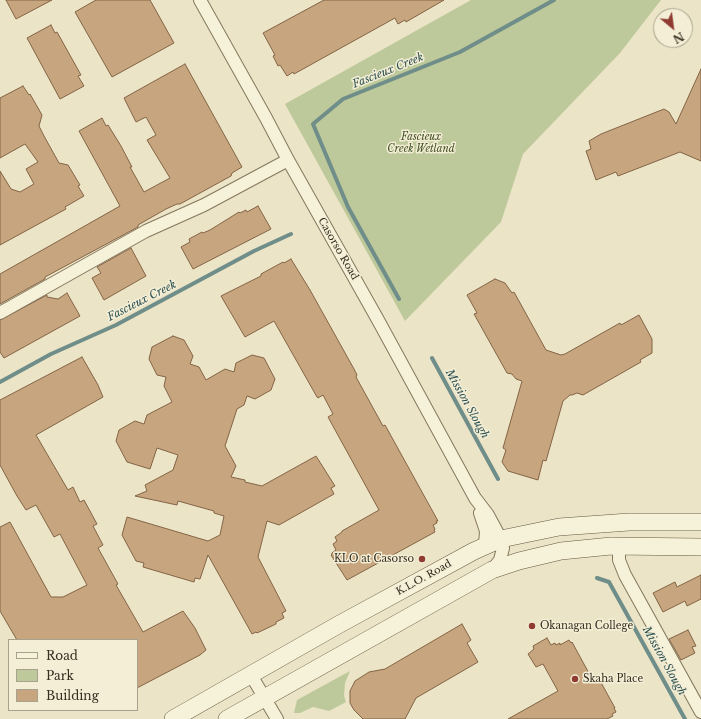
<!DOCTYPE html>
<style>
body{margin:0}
#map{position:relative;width:701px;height:719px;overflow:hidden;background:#ebe4c6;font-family:"Libre Baskerville",serif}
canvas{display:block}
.legend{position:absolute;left:8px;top:639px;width:130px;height:72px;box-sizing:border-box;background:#f3eed5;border:1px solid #a8a18d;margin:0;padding:5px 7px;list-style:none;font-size:12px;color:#372d20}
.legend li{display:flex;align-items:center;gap:8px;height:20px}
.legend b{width:20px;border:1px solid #a8a18d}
.north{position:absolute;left:653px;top:8px;width:40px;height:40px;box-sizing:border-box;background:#f3eed5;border:1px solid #a8a18d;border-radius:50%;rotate:151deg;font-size:11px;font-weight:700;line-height:16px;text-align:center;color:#372d20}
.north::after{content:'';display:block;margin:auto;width:14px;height:18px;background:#903b32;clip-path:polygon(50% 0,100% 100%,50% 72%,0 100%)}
</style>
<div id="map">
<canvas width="701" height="719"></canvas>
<ul class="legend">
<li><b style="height:5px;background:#f6f1d9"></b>Road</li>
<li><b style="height:11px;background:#bec99b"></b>Park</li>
<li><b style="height:11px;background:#c6a57f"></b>Building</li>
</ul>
<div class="north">N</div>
</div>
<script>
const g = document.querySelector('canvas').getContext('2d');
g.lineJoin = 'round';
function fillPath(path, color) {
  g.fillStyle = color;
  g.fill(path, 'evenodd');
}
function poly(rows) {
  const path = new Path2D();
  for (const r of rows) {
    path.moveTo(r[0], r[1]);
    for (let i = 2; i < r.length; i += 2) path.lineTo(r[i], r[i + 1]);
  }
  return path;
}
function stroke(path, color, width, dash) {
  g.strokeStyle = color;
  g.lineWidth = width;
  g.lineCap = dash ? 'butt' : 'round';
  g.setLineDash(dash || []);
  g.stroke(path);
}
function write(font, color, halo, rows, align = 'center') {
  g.font = font + ' "Libre Baskerville",serif';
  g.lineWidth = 3;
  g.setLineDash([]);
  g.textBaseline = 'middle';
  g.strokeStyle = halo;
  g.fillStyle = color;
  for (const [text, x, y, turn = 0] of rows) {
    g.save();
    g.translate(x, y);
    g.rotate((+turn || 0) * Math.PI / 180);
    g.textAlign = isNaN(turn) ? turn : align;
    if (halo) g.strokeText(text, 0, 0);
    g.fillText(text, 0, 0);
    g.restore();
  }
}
fillPath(poly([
 [471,0,661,0,620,53,523,154,501,222,405,321,285,104],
 [350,671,345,683,344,696,346,702,329,711,313,707,300,713,294,713,297,700]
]), '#bec99b');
stroke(poly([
 [399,299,348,207,313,124,343,99,460,52,554,0],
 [432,358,498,479],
 [0,382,51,354,116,325,254,251,291,234],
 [597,578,609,582,685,719]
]), '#6f8d89', 4);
const building = poly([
 [6,0,52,0,16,19,6,0],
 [96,0,150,0,174,43,112,77,75,12,96,0],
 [324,0,444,0,406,22,405,20,398,24,395,18,294,74,293,72,287,76,280,65,278,66,273,56,275,55,263,33,324,0],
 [51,25,55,33,57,32,81,75,78,76,84,86,60,99,27,38,51,25],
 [185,64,242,167,232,173,231,176,180,204,177,204,166,209,138,225,138,227,45,277,45,279,0,304,0,274,120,206,79,131,102,118,106,126,108,125,121,146,132,167,130,167,144,192,170,178,147,140,156,135,146,117,136,122,124,98,185,64],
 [701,69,701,161,680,152,618,176,616,172,596,180,586,151,591,149,589,141,601,134,664,109,669,112,676,124,701,69],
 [23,86,29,95,30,94,42,115,39,126,44,136,59,163,68,165,80,185,78,186,84,196,65,207,66,209,0,245,0,171,11,189,20,192,34,184,26,169,38,162,25,144,0,158,0,98,23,86],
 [258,206,271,229,193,269,181,247,190,242,189,239,202,232,203,233,210,230,239,212,240,213,246,210,247,212,258,206],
 [131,248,146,276,104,300,92,278,101,273,97,267,131,248],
 [291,259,310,290,354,369,357,375,356,377,383,426,385,425,438,521,436,521,437,523,433,525,435,529,434,530,435,532,347,580,331,555,332,554,332,553,336,550,333,544,337,541,335,537,342,532,342,531,379,510,328,417,333,414,323,395,318,398,317,397,274,321,245,337,221,296,261,276,261,274,283,262,284,263,291,259],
 [495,279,505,283,512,293,514,292,546,350,561,355,565,354,620,323,621,325,639,315,652,339,652,353,640,360,641,362,583,395,577,393,572,395,570,395,563,401,546,461,543,460,538,480,508,471,502,462,506,450,503,448,522,381,516,379,512,374,507,373,474,314,477,313,467,295,495,279],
 [67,293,80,316,4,358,0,352,0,320,47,295,47,297,58,299,67,293],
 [173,336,184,340,193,356,190,364,199,367,206,380,225,369,234,372,236,363,252,355,264,358,275,379,271,390,255,399,247,396,244,405,237,409,225,446,236,466,231,477,245,480,245,482,262,486,316,456,335,486,331,488,334,494,279,525,267,521,258,557,286,611,282,613,284,618,276,622,276,624,257,633,256,632,252,634,208,555,200,579,195,578,194,582,143,567,144,563,136,561,122,535,127,517,208,541,220,535,224,516,214,513,214,511,178,501,177,505,135,496,147,491,145,485,173,470,178,455,157,448,150,469,127,462,116,441,119,430,135,421,144,424,147,415,172,402,164,386,166,377,157,375,149,359,152,347,173,336],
 [82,357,98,385,103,397,36,435,68,490,73,487,80,502,84,500,97,524,93,526,103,545,98,548,118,584,116,585,143,632,183,611,195,628,206,650,200,655,137,688,137,640,17,640,0,611,0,527,10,522,51,597,63,597,87,585,60,534,54,537,36,505,26,510,17,496,0,465,0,400,82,357],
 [701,575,701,599,687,606,685,601,663,612,653,593,675,582,677,587,701,575],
 [462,624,471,640,467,643,478,662,416,698,405,719,363,719,354,710,350,703,350,691,355,681,369,672,385,669,462,624],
 [688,630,696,646,692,647,695,653,681,660,669,639,688,630],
 [547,638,551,645,555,643,556,645,560,643,560,645,569,640,571,643,572,642,591,677,596,675,597,678,598,677,615,708,614,708,616,712,612,714,613,716,607,719,508,719,558,691,543,664,536,667,528,654,534,649,533,646,547,638]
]);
fillPath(building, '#c6a57f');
stroke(building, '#836445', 1);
const street = poly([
 [200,0,266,118,288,160,378,320,475,498,488,515,501,539,503,548,500,560,492,570],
 [0,313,146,231,204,205,288,160],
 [480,513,486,531,485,545],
 [619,546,619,560,625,575,701,712],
 [251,675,277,719]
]);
const secondary = poly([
 [173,719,338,625,474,551,501,539,559,527,629,522,701,522],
 [227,719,492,570,519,561,561,551,611,546,701,547]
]);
stroke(street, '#85775d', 14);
stroke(secondary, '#675840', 18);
stroke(street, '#f6f1d9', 12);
stroke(secondary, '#f6f1d9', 17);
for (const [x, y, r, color] of [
 [422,559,4,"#903b32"],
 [532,626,4,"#903b32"],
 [575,679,4,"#903b32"]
]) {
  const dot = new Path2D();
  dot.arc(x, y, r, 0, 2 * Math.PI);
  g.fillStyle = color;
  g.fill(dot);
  stroke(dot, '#f3eed5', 1.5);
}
write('italic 10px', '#425228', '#f3eed5', [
 ["Fascieux",421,137],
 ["Creek Wetland",421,149]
]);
write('10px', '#372d20', '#f3eed5', [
 ["Casorso Road",338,249,60],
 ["K.L.O. Road",424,578,-29]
]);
write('10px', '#372d20', '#f3eed5', [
 ["KLO at Casorso",414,559,"right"],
 ["Okanagan College",540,626],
 ["Skaha Place",583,679]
], 'left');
write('italic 11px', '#305355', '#f3eed5', [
 ["Fascieux Creek",388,71,-22],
 ["Fascieux Creek",142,301,-27],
 ["Mission Slough",467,404,61],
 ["Mission Slough",664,661,61]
]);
</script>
